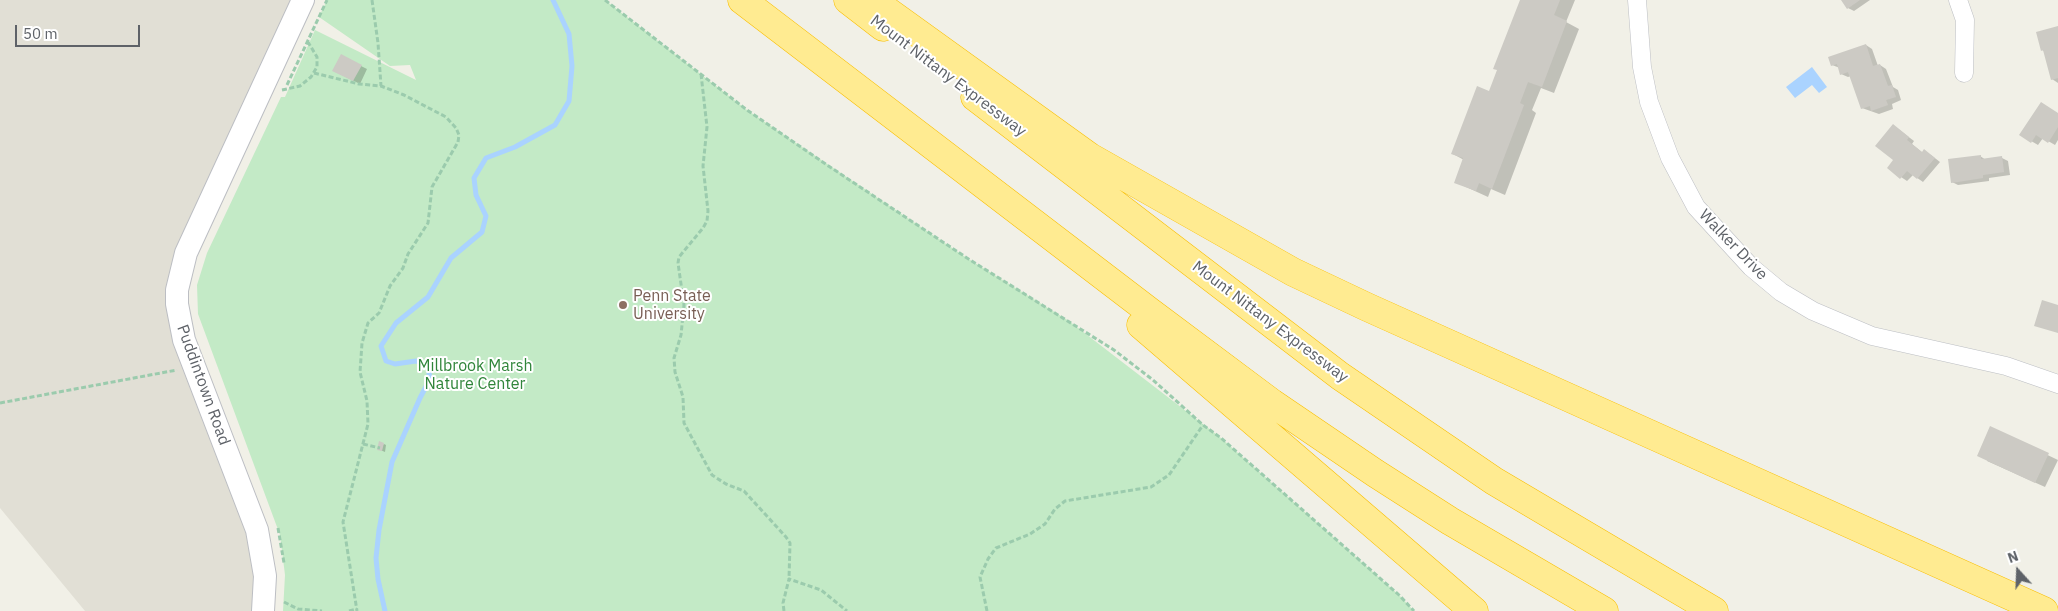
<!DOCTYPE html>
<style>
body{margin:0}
#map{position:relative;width:2058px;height:611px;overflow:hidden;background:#f1f0e7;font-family:"IBM Plex Sans",sans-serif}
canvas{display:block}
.north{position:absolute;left:1993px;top:546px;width:50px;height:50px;-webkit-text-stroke:4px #fff;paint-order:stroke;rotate:340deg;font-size:14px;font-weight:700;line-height:20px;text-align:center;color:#5e6268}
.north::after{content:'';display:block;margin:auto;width:18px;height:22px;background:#5e6268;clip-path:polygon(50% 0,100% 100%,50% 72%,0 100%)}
.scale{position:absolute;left:15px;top:25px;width:125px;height:22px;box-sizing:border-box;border:2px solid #5e6268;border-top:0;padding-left:6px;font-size:15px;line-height:18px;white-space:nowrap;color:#5e6268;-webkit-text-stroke:4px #fff;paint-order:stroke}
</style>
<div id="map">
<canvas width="2058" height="611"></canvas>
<div class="north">N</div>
<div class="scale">50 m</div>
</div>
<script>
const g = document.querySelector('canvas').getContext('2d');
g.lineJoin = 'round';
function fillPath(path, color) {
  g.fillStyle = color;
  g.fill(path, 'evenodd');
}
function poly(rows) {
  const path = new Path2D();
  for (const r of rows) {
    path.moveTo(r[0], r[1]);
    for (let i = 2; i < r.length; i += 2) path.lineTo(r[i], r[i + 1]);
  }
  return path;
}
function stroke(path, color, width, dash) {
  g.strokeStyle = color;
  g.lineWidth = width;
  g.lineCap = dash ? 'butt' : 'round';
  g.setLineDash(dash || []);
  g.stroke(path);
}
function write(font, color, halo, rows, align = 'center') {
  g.font = font + ' "IBM Plex Sans",sans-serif';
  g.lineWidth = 4;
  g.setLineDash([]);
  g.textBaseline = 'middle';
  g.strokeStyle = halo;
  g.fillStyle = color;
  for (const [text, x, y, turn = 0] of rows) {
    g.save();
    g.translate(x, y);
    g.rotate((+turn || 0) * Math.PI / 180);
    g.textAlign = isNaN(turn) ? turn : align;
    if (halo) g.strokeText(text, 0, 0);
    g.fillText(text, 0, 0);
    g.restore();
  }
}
fillPath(poly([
 [0,0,292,0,170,283,249,531,256,571,253,611,85,611,0,508]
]), '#e1dfd5');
fillPath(poly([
 [327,0,605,0,747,110,967,258,1069,321,1221,438,1399,595,1414,611,283,611,285,575,280,535,198,314,197,285,207,253,281,97,285,97,315,30,416,80,410,65,390,66,319,17]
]), '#c3eac6');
fillPath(poly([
 [1812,67,1827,87,1819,93,1812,85,1795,98,1786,87]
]), '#aad3ff');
fillPath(poly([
 [1521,0,1575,0,1566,22,1579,29,1554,93,1541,88,1532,110,1536,113,1505,195,1491,189,1488,197,1455,182,1464,160,1453,154,1490,92],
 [1842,0,1870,0,1854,11,1848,8],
 [2058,28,2058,83,2052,79,2045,52,2042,50],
 [1866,45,1872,49,1878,66,1880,65,1886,69,1893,87,1898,90,1901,100,1892,104,1893,109,1879,114,1862,108,1851,76,1848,77,1841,74,1840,68,1832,65],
 [361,66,367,69,360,84,340,74],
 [2058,114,2058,140,2055,145,2043,138,2038,145,2021,135],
 [1893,125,1914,141,1912,144,1923,153,1931,155,1940,162,1923,182,1913,175,1907,181,1901,177,1895,160],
 [1980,156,1986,160,2002,158,2008,161,2010,175,1989,178,1989,181,1958,185,1952,182],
 [1991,428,2058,460,2045,487,1987,461],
 [384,444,386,445,385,452,378,449]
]), '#0003');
stroke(poly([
 [385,611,378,579,376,558,379,530,392,462,420,398,430,379,428,366,416,361,395,364,386,361,381,346,396,323,428,297,451,258,482,232,486,216,476,195,474,178,486,158,515,147,555,125,569,101,572,66,569,34,553,0]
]), '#aad3ff', 5);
fillPath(poly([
 [1520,0,1560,0,1554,15,1567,21,1542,87,1528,82,1520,103,1524,105,1492,189,1479,183,1476,191,1454,183,1463,158,1451,154,1477,86,1489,91,1497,70,1493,69],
 [1841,0,1860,0,1847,9],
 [2058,26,2058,78,2051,80,2043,50,2041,51,2036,32],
 [1866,44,1873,66,1880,64,1888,86,1892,85,1896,97,1886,100,1888,105,1871,111,1870,106,1861,109,1848,72,1840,75,1837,64,1831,66,1828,57],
 [341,54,362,65,353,81,332,71],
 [2041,102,2058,113,2058,127,2048,143,2036,135,2031,143,2019,135],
 [1893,124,1909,137,1907,140,1922,152,1924,149,1935,158,1917,179,1907,171,1900,179,1887,168,1893,160,1875,146],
 [1981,155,1981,159,2002,156,2004,172,1983,175,1983,178,1951,183,1948,159],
 [2042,300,2058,305,2058,333,2034,326],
 [1990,426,2049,453,2035,483,1977,456],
 [379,441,384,443,382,451,377,450]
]), '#cccac4');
const minor = poly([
 [1637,0,1642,67,1649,102,1670,158,1696,207,1751,267,1781,292,1813,311,1872,336,2006,366,2058,384],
 [1958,0,1965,20,1964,73]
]);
const tertiary = poly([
 [263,611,265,576,257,530,184,340,177,304,177,290,186,253,303,0]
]);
const motorway = poly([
 [742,0,1149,311,1272,403,1375,473,1450,521,1604,611],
 [848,0,883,27],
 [872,0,1090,157,1293,272,1367,307,2044,611],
 [975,97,1340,376,1494,481,1714,611],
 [1141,325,1474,611]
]);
stroke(minor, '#bcbec3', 19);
stroke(tertiary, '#bcbec3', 24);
stroke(motorway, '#f9be00', 29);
stroke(poly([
 [372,0,378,43,381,86],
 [605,0,747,110,830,167,967,258,1114,350,1153,380,1203,425,1221,438,1399,595,1414,611],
 [314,73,359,84,381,86,404,95,446,117,456,128,459,135,458,142,432,187,428,223,408,254,403,268,390,286,379,313,368,323,362,343,360,372,367,401,368,424,343,522,357,611],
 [701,74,707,127,703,166,708,211,707,221,703,228,679,257,678,263,684,305,681,335,674,358,675,372,683,397,684,423,712,475,726,484,744,491,786,537,790,543,789,579],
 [287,85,327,0],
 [282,90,300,86,311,77,317,67,317,57,308,42],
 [0,403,177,370],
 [363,444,380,448],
 [278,528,284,563],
 [284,602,298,609,322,611],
 [349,611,357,609],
 [784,611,783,603,789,579,821,590,847,611],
 [987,611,980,577,988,559,996,548,1030,534,1045,524,1055,509,1065,501,1151,487,1169,475,1203,425]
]), '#9bcbad', 3, [5, 2.5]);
stroke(minor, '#fff', 18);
stroke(tertiary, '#fff', 22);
stroke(motorway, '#ffeb91', 28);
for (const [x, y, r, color] of [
 [623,305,5,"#8d6e63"]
]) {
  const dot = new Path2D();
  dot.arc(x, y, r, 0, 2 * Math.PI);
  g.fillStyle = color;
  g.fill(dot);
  stroke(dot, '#fff', 2);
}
write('16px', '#5e6268', '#fff', [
 ["Mount Nittany Expressway",948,76,37],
 ["Walker Drive",1733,245,46],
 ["Mount Nittany Expressway",1270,322,37],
 ["Puddintown Road",203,385,70]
]);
write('16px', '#785e54', '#fff', [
 ["Penn State",633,296],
 ["University",633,314]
], 'left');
write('16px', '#30853a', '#fff', [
 ["Millbrook Marsh",475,366],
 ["Nature Center",475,384]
]);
</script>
